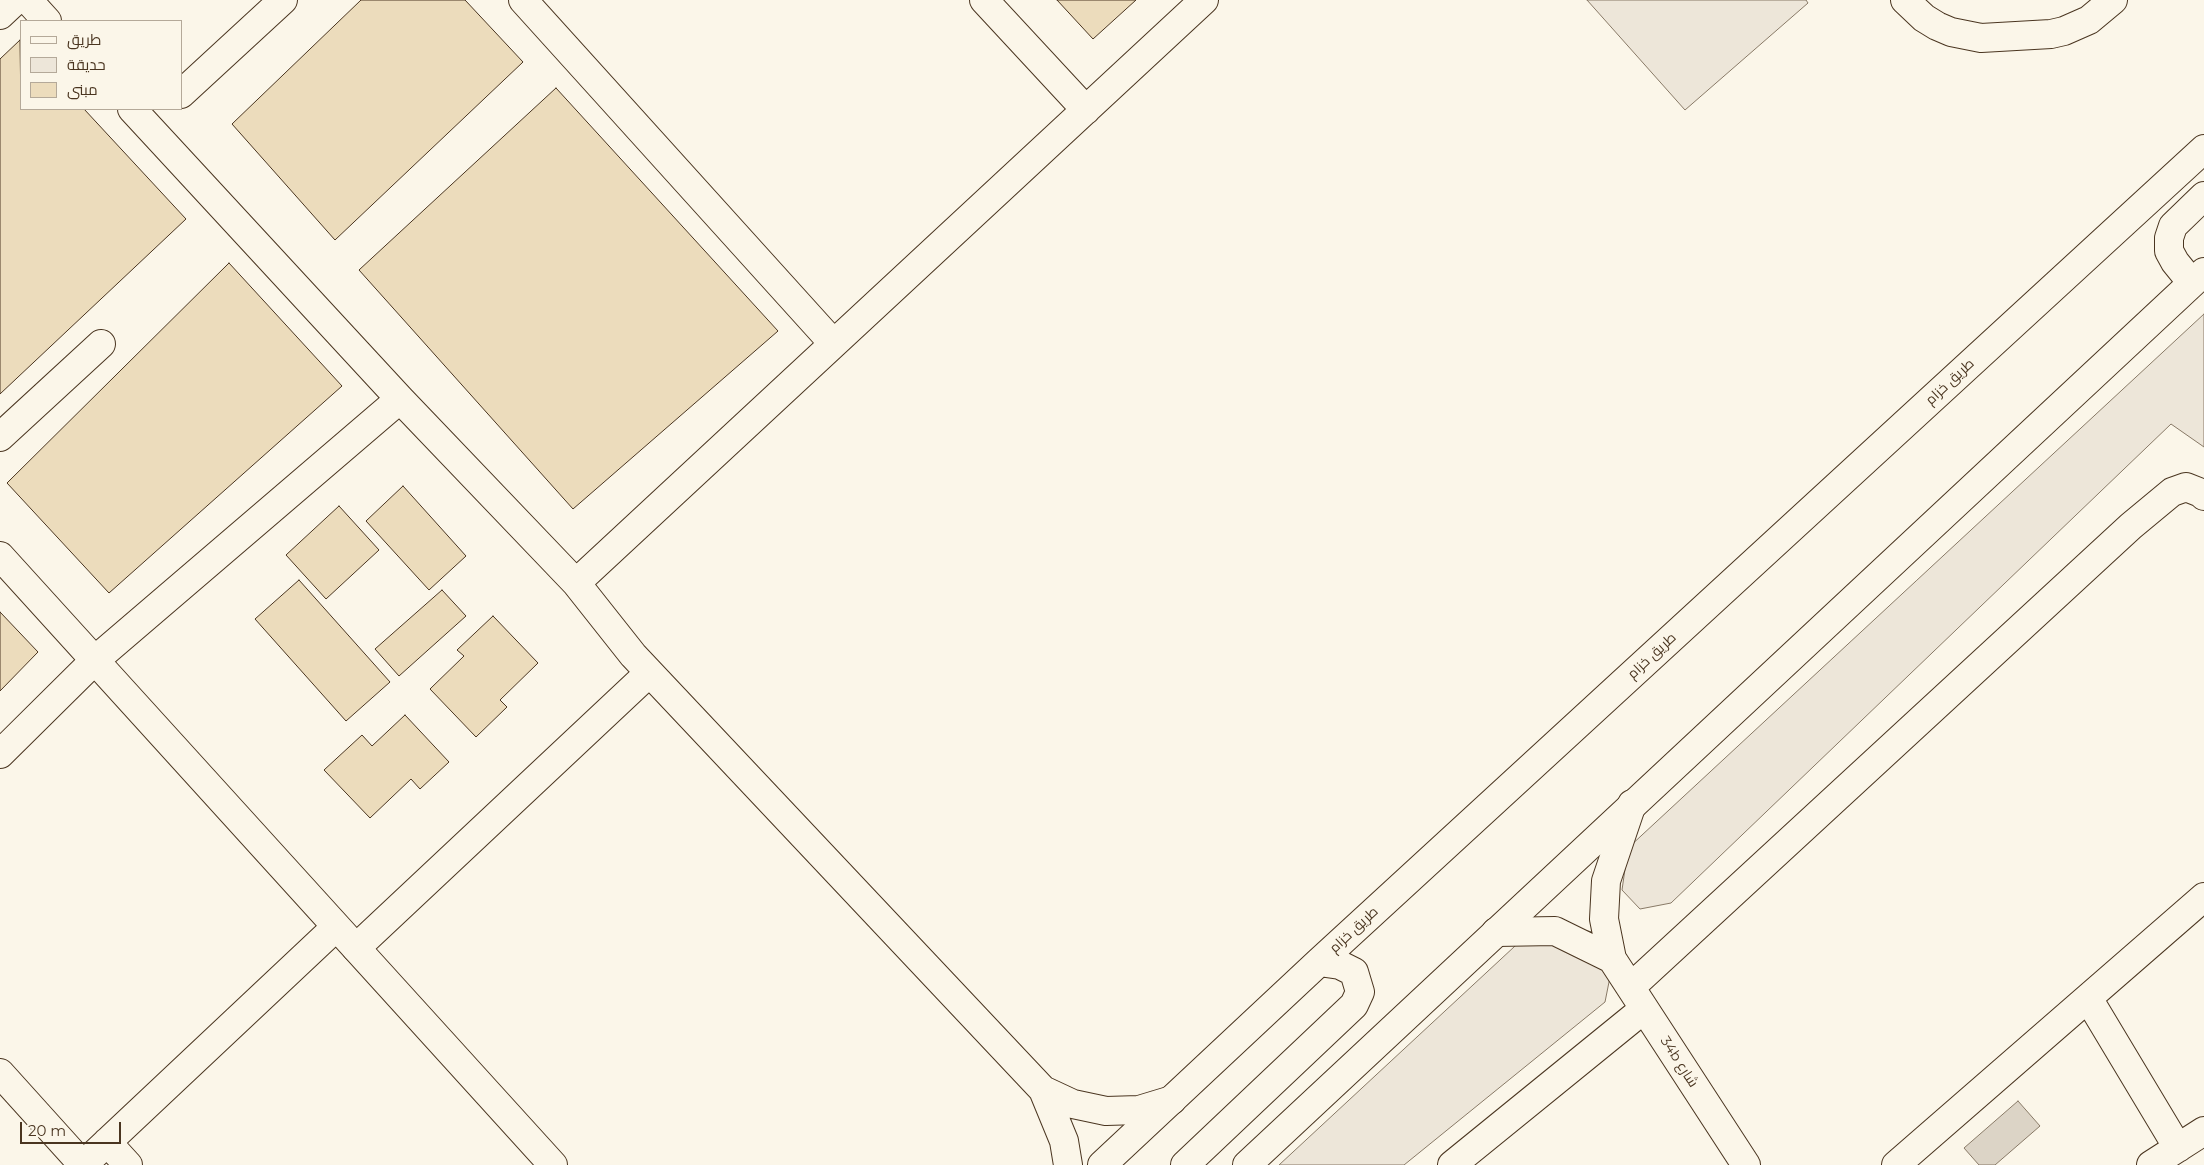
<!DOCTYPE html>
<meta charset="utf-8">
<style>
body{margin:0}
#map{position:relative;width:2204px;height:1165px;overflow:hidden;background:#fbf6e9;font-family:Montserrat,Cairo,sans-serif}
canvas{display:block}
.legend{position:absolute;left:20px;top:20px;width:162px;height:90px;box-sizing:border-box;background:#fbf6e9;border:1px solid #b4a999;margin:0;padding:6px 9px;list-style:none;font-size:15px;color:#4a3520}
.legend li{display:flex;align-items:center;gap:10px;height:25px}
.legend b{width:25px;border:1px solid #b4a999}
.scale{position:absolute;left:20px;top:1122px;width:101px;height:22px;box-sizing:border-box;border:2px solid #4a3520;border-top:0;padding-left:6px;font-size:15px;line-height:18px;white-space:nowrap;color:#4a3520;-webkit-text-stroke:4px #fbf6e9;paint-order:stroke}
</style>
<div id="map">
<canvas width="2204" height="1165"></canvas>
<ul class="legend">
<li><b style="height:6px;background:#fbf6e9"></b>طريق</li>
<li><b style="height:14px;background:#ede6d9"></b>حديقة</li>
<li><b style="height:14px;background:#ecdcbc"></b>مبنى</li>
</ul>
<div class="scale">20 m</div>
</div>
<script>
const g = document.querySelector('canvas').getContext('2d');
g.lineJoin = 'round';
function fillPath(path, color) {
  g.fillStyle = color;
  g.fill(path, 'evenodd');
}
function poly(rows) {
  const path = new Path2D();
  for (const r of rows) {
    path.moveTo(r[0], r[1]);
    for (let i = 2; i < r.length; i += 2) path.lineTo(r[i], r[i + 1]);
  }
  return path;
}
function stroke(path, color, width, dash) {
  g.strokeStyle = color;
  g.lineWidth = width;
  g.lineCap = dash ? 'butt' : 'round';
  g.setLineDash(dash || []);
  g.stroke(path);
}
function write(font, color, halo, rows, align = 'center') {
  g.font = font + ' Montserrat,Cairo,sans-serif';
  g.lineWidth = 4;
  g.setLineDash([]);
  g.textBaseline = 'middle';
  g.strokeStyle = halo;
  g.fillStyle = color;
  for (const [text, x, y, turn = 0] of rows) {
    g.save();
    g.translate(x, y);
    g.rotate((+turn || 0) * Math.PI / 180);
    g.textAlign = isNaN(turn) ? turn : align;
    if (halo) g.strokeText(text, 0, 0);
    g.fillText(text, 0, 0);
    g.restore();
  }
}
const green = poly([
 [1587,0,1806,0,1808,3,1685,110,1587,0],
 [2204,314,2204,447,2171,424,1671,903,1640,909,1622,890,1628,848,2204,314],
 [1542,921,1597,933,1611,972,1605,1002,1404,1165,1279,1165,1542,921]
]);
fillPath(green, '#ede6d9');
stroke(green, '#887966', 1);
const water = poly([
 [2018,1101,2040,1126,1995,1165,1979,1165,1964,1148,2018,1101]
]);
fillPath(water, '#dcd4c6');
stroke(water, '#887966', 1);
const building = poly([
 [361,0,465,0,523,62,335,240,232,124,361,0],
 [1057,0,1136,0,1093,39,1057,0],
 [20,40,21,109,84,109,186,219,0,394,0,59,20,40],
 [556,88,778,331,573,509,359,270,556,88],
 [229,263,342,386,109,593,7,483,229,263],
 [403,486,466,556,429,590,366,521,403,486],
 [339,506,379,550,326,599,286,555,339,506],
 [299,580,390,682,346,721,255,619,299,580],
 [442,590,466,616,399,676,375,649,442,590],
 [0,612,38,652,0,691,0,612],
 [493,616,538,663,500,700,507,707,476,737,430,689,464,656,457,650,493,616],
 [405,715,449,762,420,789,411,779,370,818,324,770,362,735,372,746,405,715]
]);
fillPath(building, '#ecdcbc');
stroke(building, '#4a3520', 1);
const street = poly([
 [28,0,47,21],
 [523,0,833,343],
 [984,0,1086,110],
 [1905,0,1924,18,1937,26,1951,32,1981,38,2051,34,2064,31,2089,20,2113,0],
 [0,15,16,0],
 [181,94,283,0],
 [132,109,400,399,576,583,633,655,1043,1090,1064,1141,1068,1165],
 [0,437,101,344],
 [576,583,1204,0],
 [0,754,94,661,400,399],
 [1632,804,1606,881,1604,919,1612,959,1746,1165],
 [1496,932,1555,931,1612,959],
 [356,948,649,673],
 [1631,987,2131,526,2172,492,2186,487,2201,493,2204,496],
 [2088,998,2178,1148],
 [0,1073,83,1165],
 [1043,1090,1073,1104,1106,1111,1139,1110,1172,1100],
 [107,1142,128,1165],
 [83,1165,336,927],
 [1452,1165,1644,1009],
 [1896,1165,2204,897],
 [2151,1165,2204,1131]
]);
const secondary = poly([
 [0,556,553,1165]
]);
const primary = poly([
 [2192,283,2175,262,2169,251,2169,238,2173,226,2204,196],
 [1102,1165,1319,962,2204,149],
 [1185,1165,1354,1005,1360,992,1354,972,1340,965,1319,962],
 [1247,1165,2204,272]
]);
stroke(street, '#4a3520', 30);
stroke(secondary, '#4a3520', 30);
stroke(primary, '#4a3520', 30);
stroke(street, '#fbf6e9', 28);
stroke(secondary, '#fbf6e9', 28);
stroke(primary, '#fbf6e9', 28);
write('14px', '#4a3520', '#fbf6e9', [
 ["طريق خزام",1950,382,-43],
 ["طريق خزام",1652,656,-43],
 ["طريق خزام",1354,930,-43],
 ["34b شارع",1679,1062,57]
]);
</script>
